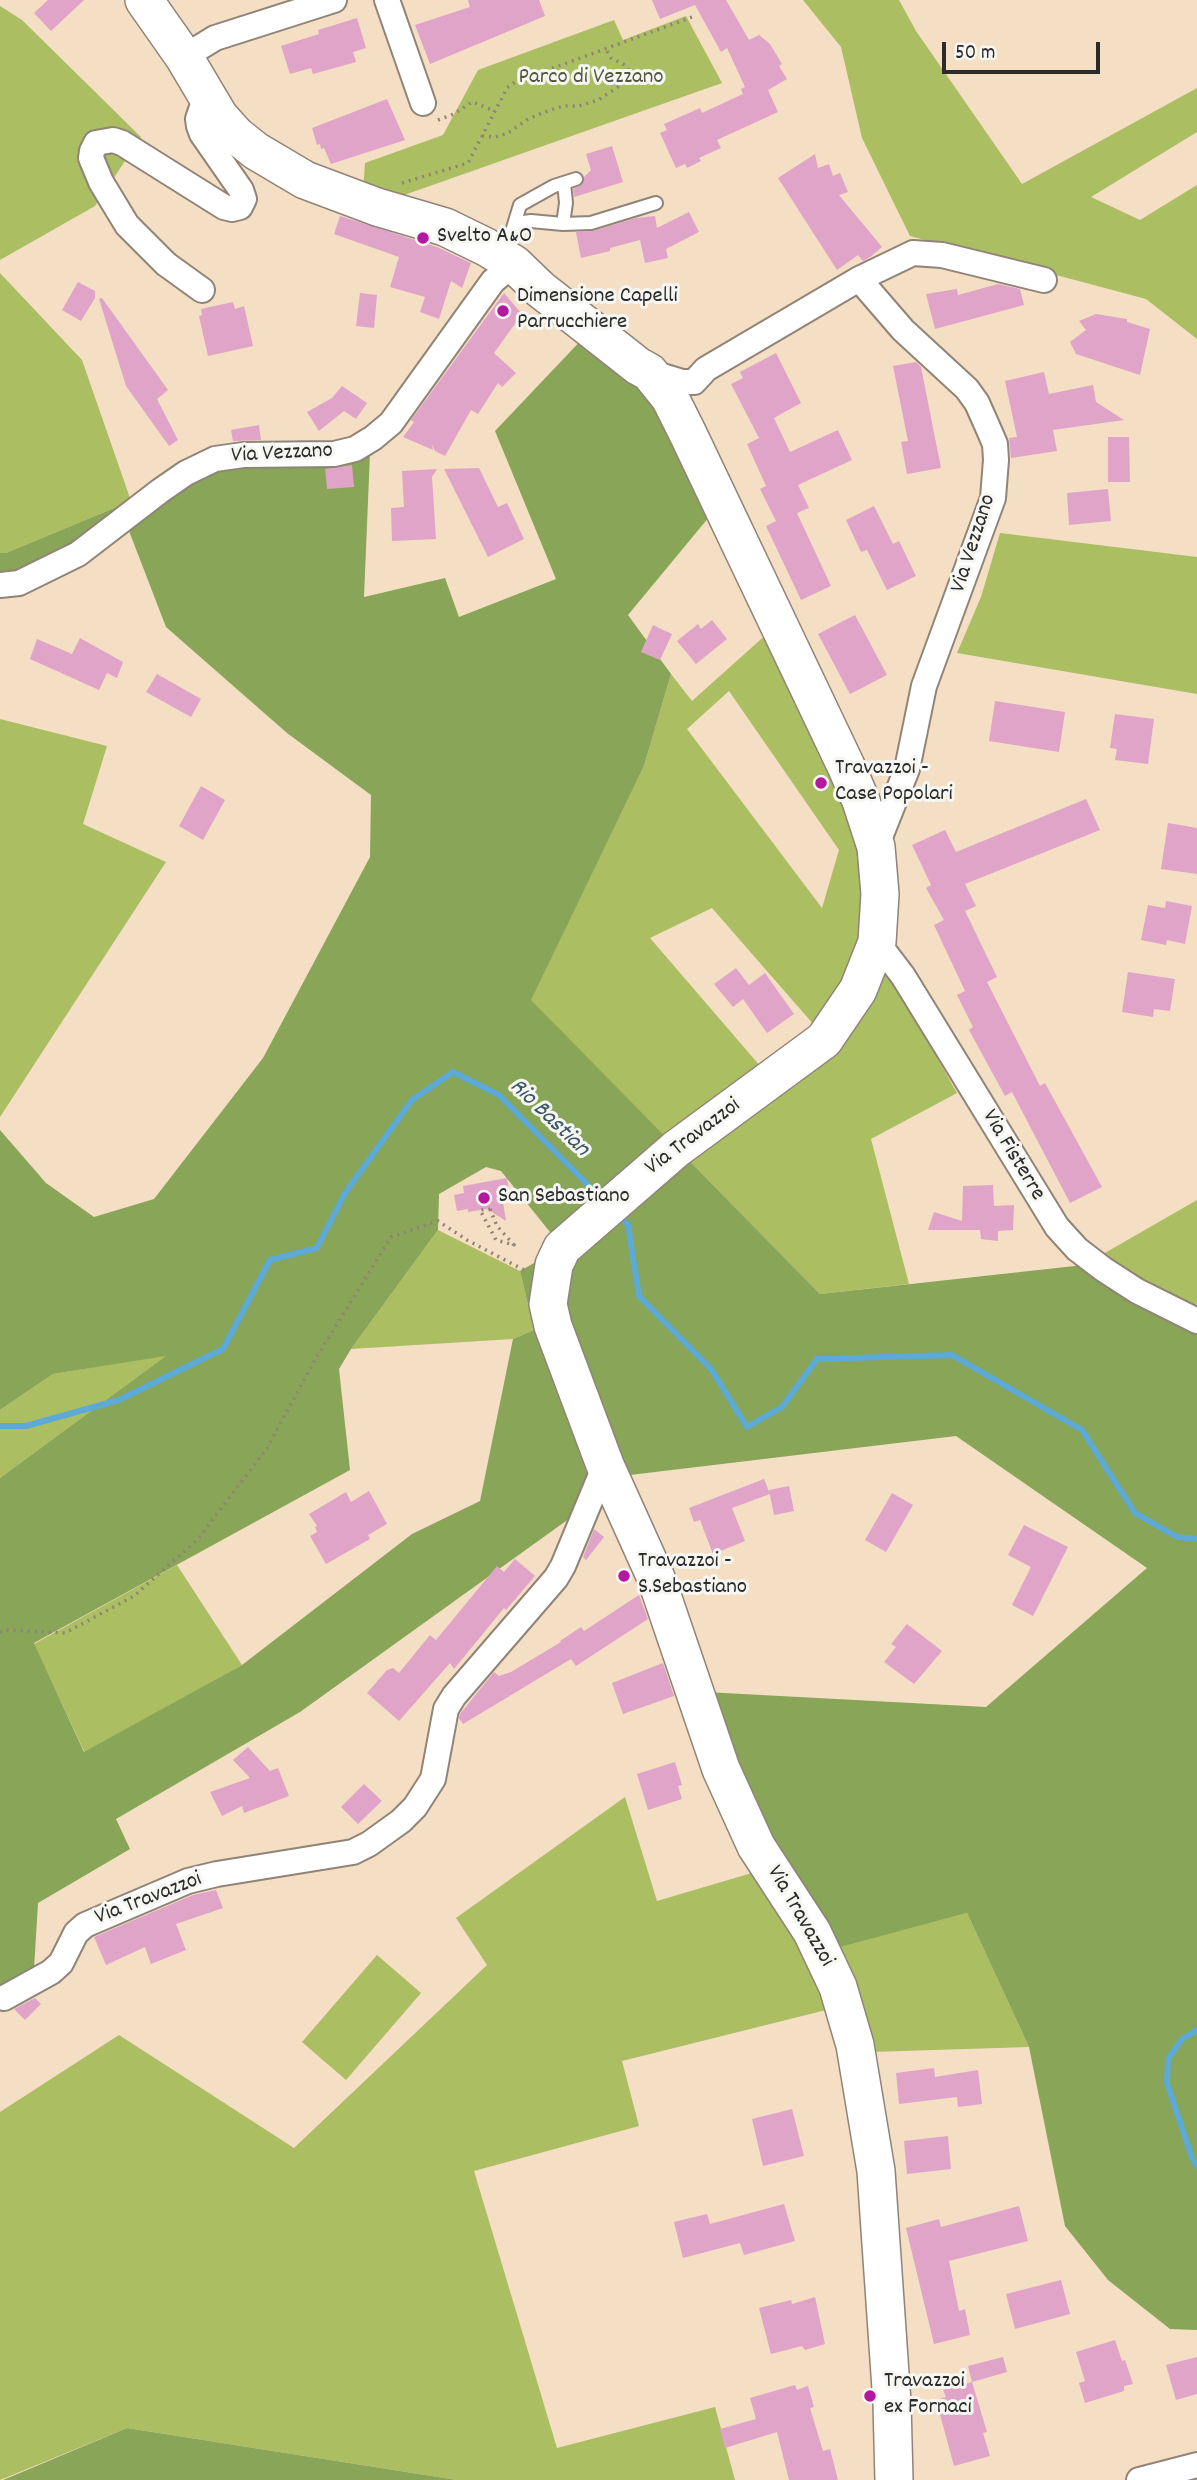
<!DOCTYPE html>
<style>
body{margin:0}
#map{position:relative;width:1197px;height:2480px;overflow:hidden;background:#f4dec4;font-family:Dekko,sans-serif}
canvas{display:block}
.scale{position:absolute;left:942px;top:42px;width:158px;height:32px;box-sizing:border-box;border:4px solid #2b2b2b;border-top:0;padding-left:9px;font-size:21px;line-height:24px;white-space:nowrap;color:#2b2b2b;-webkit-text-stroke:5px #f6f6f2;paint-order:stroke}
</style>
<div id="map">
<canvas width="1197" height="2480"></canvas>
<div class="scale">50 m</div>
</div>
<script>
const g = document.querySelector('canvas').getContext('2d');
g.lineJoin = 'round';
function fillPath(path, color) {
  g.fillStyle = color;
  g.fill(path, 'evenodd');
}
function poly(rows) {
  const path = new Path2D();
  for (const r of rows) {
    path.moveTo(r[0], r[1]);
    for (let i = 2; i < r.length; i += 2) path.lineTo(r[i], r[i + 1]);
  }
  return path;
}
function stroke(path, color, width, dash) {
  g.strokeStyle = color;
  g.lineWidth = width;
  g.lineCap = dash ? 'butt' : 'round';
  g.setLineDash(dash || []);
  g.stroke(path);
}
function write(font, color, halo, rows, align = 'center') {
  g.font = font + ' Dekko,sans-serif';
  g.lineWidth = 6;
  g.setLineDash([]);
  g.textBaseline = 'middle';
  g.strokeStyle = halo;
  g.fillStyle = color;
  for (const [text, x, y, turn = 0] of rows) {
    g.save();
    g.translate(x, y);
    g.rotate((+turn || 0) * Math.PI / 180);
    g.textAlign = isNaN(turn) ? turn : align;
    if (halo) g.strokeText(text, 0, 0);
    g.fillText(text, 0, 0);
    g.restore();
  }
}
fillPath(poly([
 [803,0,899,0,916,31,1022,184,1197,88,1197,132,1091,197,1140,220,1197,185,1197,339,1146,299,910,236,862,138,841,47],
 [0,6,22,20,141,137,95,206,0,260],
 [686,16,722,83,390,200,363,192,365,163,443,135,478,70,614,20,623,40],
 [0,273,82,360,131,501,6,553,0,553],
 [1000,533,1197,557,1197,694,957,653,981,597],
 [769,632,868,839,864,928,957,1093,871,1139,909,1284,820,1294,530,1000,644,766,671,674,692,701],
 [729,691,839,850,822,908,687,729],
 [712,908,821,1033,767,1074,650,938],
 [0,719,107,746,83,824,166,862,0,1117],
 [1197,1200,1197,1311,1084,1265],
 [438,1230,520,1271,534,1330,513,1339,351,1349],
 [168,1355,0,1478,0,1410,53,1374],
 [177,1565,242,1665,85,1753,34,1644],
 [625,1797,657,1901,779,1865,837,1947,967,1913,1029,2047,870,2052,854,2003,622,2061,639,2126,474,2171,557,2448,715,2407,735,2480,457,2480,127,2428,0,2480,0,2112,119,2035,294,2148,487,1965,456,1918],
 [377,1955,421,1993,346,2080,302,2042]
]), '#abbe62');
fillPath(poly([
 [588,333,653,392,714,511,628,615,671,674,644,766,531,1000,820,1294,1084,1265,1197,1311,1197,2330,1170,2329,1108,2280,1065,2226,1029,2047,967,1913,836,1948,767,1848,705,1692,986,1707,1147,1568,956,1436,630,1475,300,1712,116,1819,130,1849,38,1903,34,1969,0,1988,0,1478,166,1356,53,1374,0,1410,0,1130,46,1183,94,1217,154,1199,263,1058,370,857,371,795,287,733,166,627,129,531,34,590,0,595,0,553,6,553,131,501,216,452,370,453,364,597,445,578,459,617,556,579,495,431],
 [486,1167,501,1171,562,1247,520,1271,534,1330,513,1339,480,1501,412,1534,242,1665,84,1752,34,1643,350,1470,339,1369,351,1349,438,1230,439,1194],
 [127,2428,457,2480,3,2480]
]), '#88a558');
stroke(poly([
 [619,1216,628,1225,639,1296,711,1369,747,1427,782,1407,817,1359,952,1355,1082,1430,1135,1513,1177,1537,1197,1539],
 [0,1426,26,1426,119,1400,223,1349,270,1260,317,1248,345,1193,412,1100,453,1072,499,1095,601,1198],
 [1197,2030,1182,2039,1168,2059,1167,2083,1192,2158,1197,2166]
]), '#5caad5', 6);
fillPath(poly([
 [48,0,84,0,51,31,34,13],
 [468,0,539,0,545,16,430,64,415,25,470,7],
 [652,0,726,0,749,40,759,35,770,44,782,64,779,66,787,79,768,90,778,112,717,140,721,148,699,158,701,161,687,168,685,164,676,168,660,133,667,130,664,124,700,108,702,113,743,94,741,89,745,87,727,48,721,52,695,5,660,19],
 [357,18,366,48,353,52,356,62,313,74,311,68,290,74,281,46,319,34,318,30],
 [387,99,405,140,331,164,324,148,321,149,320,144,317,145,312,128],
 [612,146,623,182,574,197,573,189,582,185,584,177,591,170,586,154],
 [815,154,818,168,829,164,833,176,840,173,848,192,839,195,882,247,870,257,863,261,858,255,837,270,778,178],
 [689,212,699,232,666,249,668,258,645,263,640,240,610,248,610,251,581,258,576,232,593,231,636,218,655,216,657,228],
 [340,216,437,247,471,263,462,288,451,281,439,319,420,312,425,297,390,287,399,257,334,234],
 [78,282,95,291,95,298,81,321,62,310],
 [998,284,1020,289,1024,305,935,329,926,294,957,289,958,295],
 [360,293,377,295,374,328,356,326],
 [504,293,522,314,494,353,516,373,502,387,498,383,478,414,471,410,445,456,435,451,432,445,433,450,403,437,414,422,411,420],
 [102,298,168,390,157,399,178,440,169,446,126,386,99,299],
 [233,302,235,309,244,306,253,346,208,356,199,316,202,315,201,309],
 [1096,314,1127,319,1127,322,1150,329,1140,375,1076,354,1070,342,1086,330,1079,321],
 [776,353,801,403,774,418,790,452,838,430,852,460,798,485,809,508,797,513,831,586,801,600,766,526,776,521,760,489,766,486,747,444,759,438,731,384,743,378,740,372],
 [916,362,921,367,941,468,907,474,901,442,908,441,893,366],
 [1044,372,1049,394,1093,385,1096,402,1124,420,1053,430,1057,451,1011,458,1009,438,1017,437,1005,381],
 [342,386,367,403,356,419,344,411,319,431,307,412,332,398],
 [259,425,261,440,233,441,231,430],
 [1108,437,1129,437,1130,482,1108,482],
 [352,465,354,487,327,489,325,469],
 [479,468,498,507,507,503,524,539,488,557,444,469],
 [437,469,432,477,436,539,392,541,391,508,404,507,402,471],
 [1108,489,1111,521,1069,525,1067,493],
 [874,506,893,544,899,541,916,576,887,590,867,550,861,552,846,520],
 [855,615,887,675,850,694,818,634],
 [712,620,727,639,696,664,677,641,698,624,701,629],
 [653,625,672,634,660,660,641,652],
 [80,638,123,662,117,678,107,673,99,690,30,659,37,639,72,654],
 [157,674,201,699,191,717,146,692],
 [995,701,1065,712,1059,752,989,741],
 [1115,714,1154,719,1148,764,1115,760,1117,749,1110,748],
 [201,786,225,800,203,840,179,826],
 [1086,799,1100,830,965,884,976,906,965,911,997,977,987,982,1040,1086,1045,1083,1102,1187,1070,1203,1012,1092,1005,1096,969,1030,973,1027,957,995,965,991,934,925,944,920,926,888,931,885,912,845,945,830,956,852],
 [1168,823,1197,828,1197,874,1161,869],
 [1166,901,1192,906,1185,944,1167,940,1166,945,1141,940,1148,905,1165,908],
 [736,968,749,985,765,973,794,1014,767,1033,743,999,733,1007,714,984],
 [1128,972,1175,979,1170,1011,1154,1009,1153,1017,1122,1012],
 [507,1178,511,1201,503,1202,506,1221,487,1209,468,1212,468,1209,457,1211,454,1195,464,1193,463,1186],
 [993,1185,994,1206,1014,1205,1013,1230,998,1231,998,1241,981,1239,980,1230,928,1230,934,1212,962,1221,963,1186],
 [764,1479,770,1494,732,1508,745,1541,713,1554,700,1520,694,1522,689,1508],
 [789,1486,794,1511,774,1515,769,1490],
 [369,1491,387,1524,368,1535,370,1539,326,1564,310,1536,317,1532,315,1527,317,1526,309,1514,346,1492,351,1502],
 [892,1493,913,1505,886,1552,865,1540],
 [1024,1525,1068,1547,1033,1616,1012,1605,1031,1567,1008,1555],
 [594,1529,604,1537,586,1560,583,1557],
 [515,1559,535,1576,506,1610,504,1608,454,1669,450,1663,399,1721,367,1693,387,1670,393,1668,399,1673,430,1635,436,1640,497,1566,504,1572],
 [639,1595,648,1619,576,1666,571,1659,463,1724,459,1718,460,1714,494,1672,499,1676,511,1672,561,1642,560,1641,581,1627,584,1631],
 [907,1624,942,1651,914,1684,884,1662,896,1647,891,1644],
 [663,1663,674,1696,623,1714,612,1683],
 [248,1747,270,1771,278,1768,289,1796,244,1813,242,1806,222,1816,210,1792,250,1778,233,1760],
 [675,1762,682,1785,678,1786,682,1799,648,1810,637,1774],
 [364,1784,382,1801,358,1824,341,1807],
 [216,1890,223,1908,176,1924,186,1950,151,1964,145,1947,106,1965,94,1937,193,1895],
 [35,1998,41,2004,25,2020,14,2009],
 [934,2068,935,2077,978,2070,982,2104,958,2107,957,2097,899,2104,896,2073],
 [792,2109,804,2156,763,2166,752,2119],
 [948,2136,951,2169,907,2174,904,2141],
 [784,2204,795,2241,744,2255,740,2243,683,2258,674,2222,707,2214,710,2224],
 [1019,2206,1028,2241,949,2261,959,2311,965,2309,970,2335,934,2344,906,2228,939,2219,941,2227],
 [1061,2280,1070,2314,1015,2329,1006,2294],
 [815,2297,825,2344,805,2350,802,2346,771,2354,759,2308,791,2300,792,2304],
 [1115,2340,1122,2361,1125,2360,1133,2384,1124,2386,1124,2391,1085,2403,1079,2383,1085,2381,1076,2352],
 [1003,2357,1007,2372,972,2382,968,2366],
 [1197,2357,1197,2394,1176,2400,1166,2365],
 [972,2382,987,2432,983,2433,990,2456,954,2466,936,2400,946,2397,943,2390],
 [795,2385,797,2390,808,2386,814,2407,810,2408,823,2451,830,2449,838,2480,789,2480,777,2432,725,2448,720,2429,756,2419,750,2398]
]), '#e0a4c8');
const lane = poly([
 [515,223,531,221,563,224,591,223,656,203],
 [563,224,566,203,564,183],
 [505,254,520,205,554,186,576,179]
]);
const street = poly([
 [387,0,423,103],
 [184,57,215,38,334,0],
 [859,279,903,330,967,389,977,403,989,430,995,444,996,460,993,498,924,686,907,769,876,847],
 [202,290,166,264,127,225,101,182,91,158,92,151,96,143,113,140,122,143,224,207,232,209,240,207,244,199,241,190,202,134,199,126,198,119,201,110,208,100],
 [649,372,682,382,694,382,706,369,859,279,913,253,942,255,1044,280],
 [0,585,19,583,78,554,160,491,186,473,215,459,243,455,334,454,355,449,373,438,391,423,493,281,514,264],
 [877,942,903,976,1057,1227,1077,1249,1103,1269,1137,1291,1197,1321],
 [4,1998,51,1972,61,1963,76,1933,85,1925,188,1881,217,1874,353,1852,369,1844,401,1821,415,1807,433,1779,446,1709,454,1696,556,1578,563,1566,605,1465],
 [1139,2480,1197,2465]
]);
const secondary = poly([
 [144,0,184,57,219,116,236,135,256,151,305,180,377,207,445,227,486,247,514,264,540,289,638,366,649,372,670,398,688,434,846,766,861,801,876,847,880,894,877,942,858,990,824,1040,676,1149,562,1248,554,1265,548,1304,553,1326,605,1465,656,1578,721,1769,756,1846,812,1932,838,1987,855,2045,876,2171,892,2403,894,2480]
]);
stroke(lane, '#908478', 16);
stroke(street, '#908478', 28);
stroke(secondary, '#908478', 40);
stroke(poly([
 [438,120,454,114,472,102,495,111],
 [482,136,495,137,508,133,528,119,550,110,564,106,579,106,598,100,618,87,624,82,628,69,623,64,611,58,606,49],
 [402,183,468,163,507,88,515,82,692,17],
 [490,1209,497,1226,514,1245,496,1240,480,1210,490,1209],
 [0,1632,7,1630,65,1633,134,1596,198,1539,267,1448,316,1358,391,1237,438,1221,467,1240,526,1271]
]), '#908478', 3.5, [2, 5]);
stroke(lane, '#fff', 12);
stroke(street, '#fff', 24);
stroke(secondary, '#fff', 37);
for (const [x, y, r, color] of [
 [423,238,7,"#b5179e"],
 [503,311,7,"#b5179e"],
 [821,783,7,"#b5179e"],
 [484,1198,7,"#b5179e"],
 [624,1576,7,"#b5179e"],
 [870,2396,7,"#b5179e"]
]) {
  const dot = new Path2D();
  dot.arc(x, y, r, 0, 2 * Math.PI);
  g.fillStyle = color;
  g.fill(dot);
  stroke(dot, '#f6f6f2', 2.5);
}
write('23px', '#51573c', '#f6f6f2', [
 ["Parco di Vezzano",591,79]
]);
write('23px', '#2b2b2b', '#f6f6f2', [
 ["Svelto A&O",437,238],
 ["Dimensione Capelli",517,298],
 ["Parrucchiere",517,324],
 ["Travazzoi -",835,770],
 ["Case Popolari",835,796],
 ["San Sebastiano",498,1198],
 ["Travazzoi -",638,1563],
 ["S.Sebastiano",638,1589],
 ["Travazzoi",884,2383],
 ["ex Fornaci",884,2409]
], 'left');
write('23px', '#2b2b2b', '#f6f6f2', [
 ["Via Vezzano",282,455,-3],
 ["Via Vezzano",975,544,-72],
 ["Via Travazzoi",694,1138,-37],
 ["Via Fisterre",1012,1156,59],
 ["Via Travazzoi",149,1900,-21],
 ["Via Travazzoi",799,1917,60]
]);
write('italic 24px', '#3c5766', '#f6f6f2', [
 ["Rio Bastian",548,1119,44]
]);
</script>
